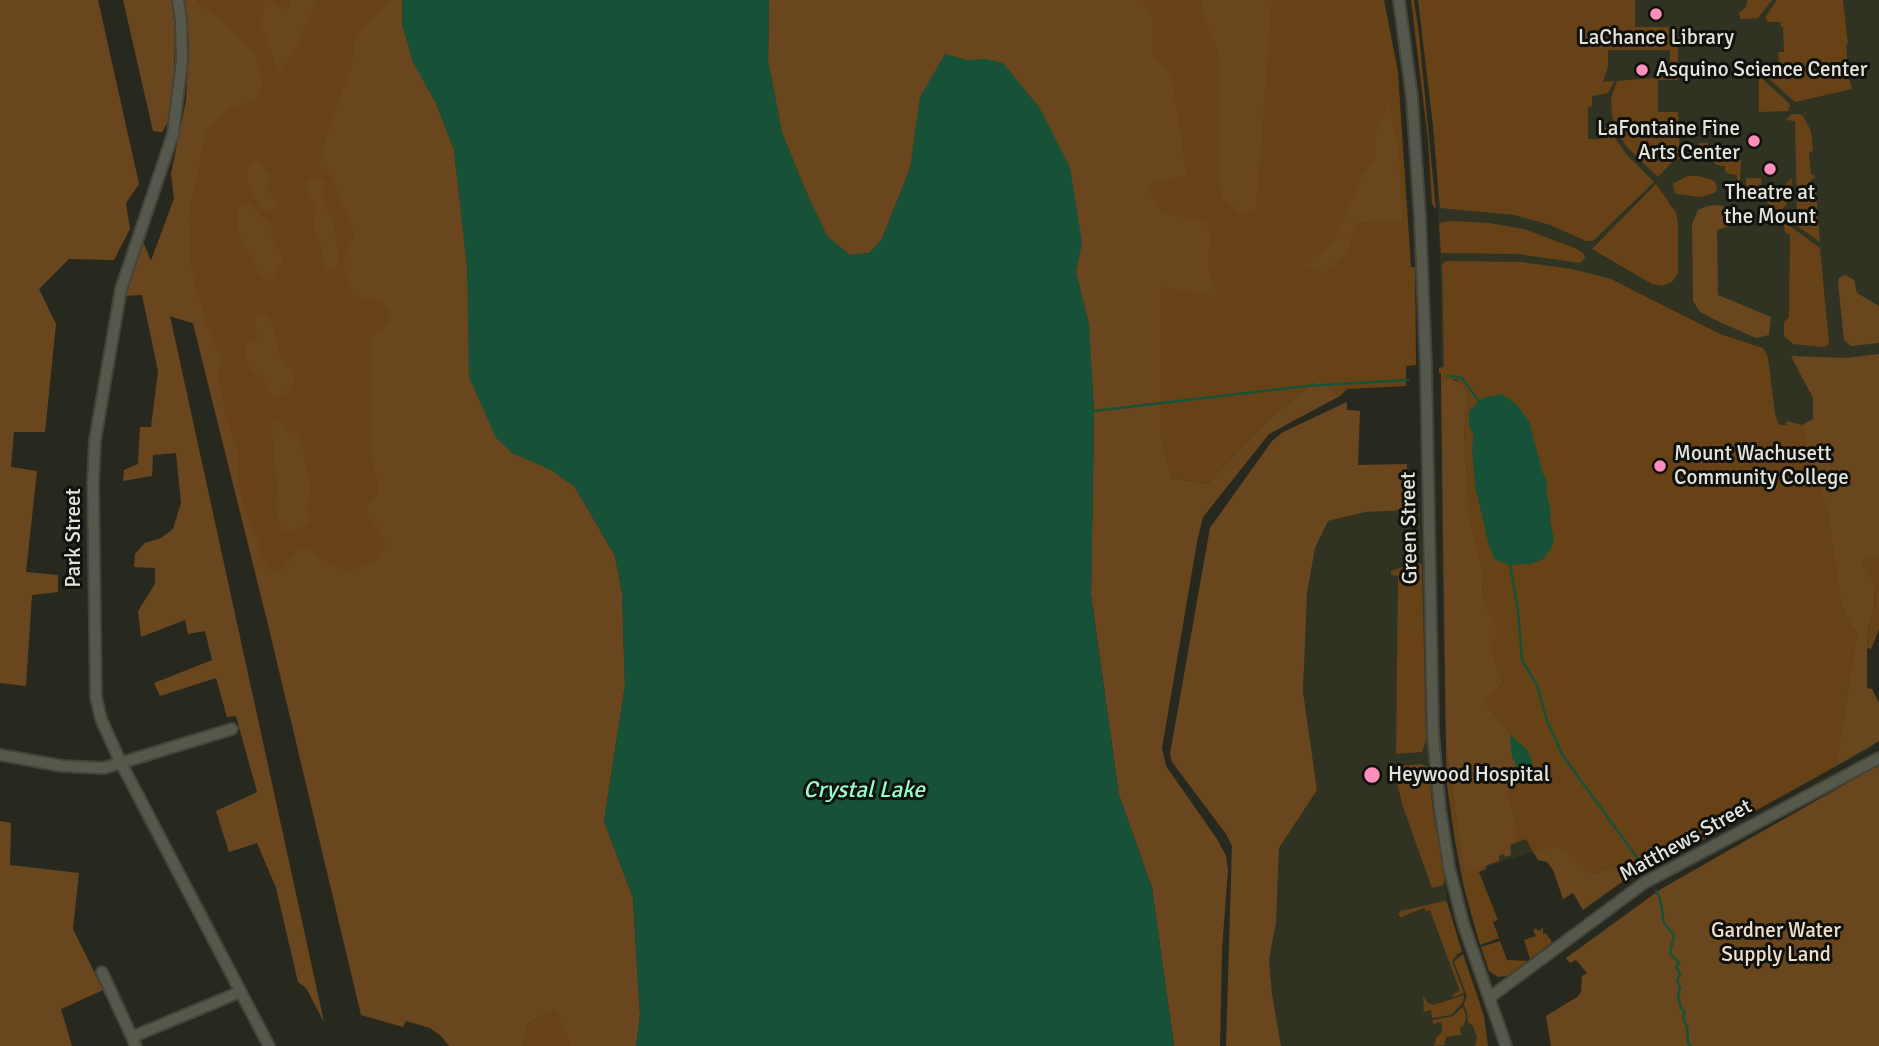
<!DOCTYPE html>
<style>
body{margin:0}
canvas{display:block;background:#27291e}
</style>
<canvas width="1879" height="1046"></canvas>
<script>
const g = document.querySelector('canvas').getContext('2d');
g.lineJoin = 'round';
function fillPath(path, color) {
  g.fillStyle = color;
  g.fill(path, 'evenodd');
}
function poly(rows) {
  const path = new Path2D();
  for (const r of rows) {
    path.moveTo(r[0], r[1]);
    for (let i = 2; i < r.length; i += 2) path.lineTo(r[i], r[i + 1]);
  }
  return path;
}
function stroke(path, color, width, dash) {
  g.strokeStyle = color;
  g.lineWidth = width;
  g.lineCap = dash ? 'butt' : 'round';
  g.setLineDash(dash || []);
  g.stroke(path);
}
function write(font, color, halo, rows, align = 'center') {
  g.font = font + ' Signika,sans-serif';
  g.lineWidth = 6;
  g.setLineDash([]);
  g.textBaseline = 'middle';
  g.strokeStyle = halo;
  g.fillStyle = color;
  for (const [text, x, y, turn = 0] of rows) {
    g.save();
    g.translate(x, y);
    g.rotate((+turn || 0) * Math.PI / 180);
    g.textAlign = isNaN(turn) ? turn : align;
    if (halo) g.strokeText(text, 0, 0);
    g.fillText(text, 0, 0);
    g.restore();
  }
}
fillPath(poly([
 [1419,0,1879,0,1879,552,1867,644,1866,689,1874,746,1641,874,1626,879,1626,865,1552,846,1464,873,1446,747,1442,551,1441,289,1435,128],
 [1420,510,1430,787,1444,871,1447,902,1459,954,1487,1041,1486,1046,1281,1046,1272,994,1269,960,1276,923,1279,848,1317,790,1303,688,1307,593,1315,548,1328,521,1366,512]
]), '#313322');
fillPath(poly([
 [197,0,402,0,402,25,575,487,265,612,193,323,155,312,146,274,180,183,208,89],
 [769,0,1384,0,1398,72,1411,267,1415,267,1416,365,1406,366,1406,386,1347,389,1340,396,1319,379,1270,418,1207,484,1172,478,1161,437,1161,384,1091,369],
 [1411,0,1414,0,1419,34,1436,210,1432,203,1428,140],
 [1418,0,1635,0,1635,27,1678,27,1678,64,1670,64,1670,50,1608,50,1608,66,1603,82,1614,81,1608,93,1592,96,1592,106,1588,107,1588,139,1601,139,1601,128,1608,128,1627,155,1654,182,1593,241,1586,241,1550,225,1515,215,1440,208,1433,126],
 [1747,0,1772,0,1758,18,1740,19,1739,13,1746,7],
 [1777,0,1843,0,1848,44,1846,45,1848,67,1846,67,1852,89,1795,102,1764,74,1780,72,1778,52,1784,52,1783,27,1781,27,1780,22,1768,22,1765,18],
 [1667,74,1678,75,1678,80,1658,80,1658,112,1678,112,1680,159,1675,159,1658,177,1627,147,1617,132,1612,115,1611,99,1617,81,1667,77],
 [1759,76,1790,104,1788,111,1759,112],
 [1792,114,1799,114,1803,116,1811,131,1813,151,1809,152,1811,174,1814,175,1815,178,1811,179,1812,190,1816,190,1820,242,1786,218,1789,214,1797,213,1795,121,1786,120],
 [1699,143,1708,143,1709,150,1712,150,1712,159,1741,160,1740,181,1737,180,1737,175,1729,174,1725,171,1725,166,1717,165,1712,160,1692,152,1692,149,1698,147],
 [1687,176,1698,176,1712,180,1716,183,1717,190,1714,193,1701,197,1677,194,1674,191,1673,184],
 [1746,178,1761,178,1762,190,1781,189,1792,178,1791,197,1780,213,1746,186],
 [1656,184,1676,213,1678,225,1678,273,1672,282,1662,286,1652,284,1592,249],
 [1451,221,1489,223,1524,229,1577,249,1584,254,1585,258,1580,263,1517,254,1441,253,1439,223],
 [1783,221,1820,248,1829,344,1824,347,1793,344,1784,336,1784,322,1789,317,1790,235,1785,232],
 [1446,261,1521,262,1572,269,1611,279,1720,334,1763,348,1768,357,1775,414,1779,425,1786,425,1787,421,1802,425,1809,460,1827,510,1841,602,1850,624,1857,633,1836,766,1641,874,1626,879,1627,866,1620,864,1595,873,1588,872,1552,846,1533,852,1526,839,1515,843,1515,818,1507,792,1521,774,1527,750,1511,735,1484,701,1503,683,1493,655,1492,644,1496,635,1496,625,1482,597,1483,572,1469,515,1464,429,1468,393,1460,382,1456,379,1441,382,1441,373,1439,373,1439,368,1444,367,1442,264],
 [1870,557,1879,559,1879,630,1871,649,1867,648,1869,623,1874,611,1875,584,1862,562],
 [1417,562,1422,565,1422,569,1426,740,1422,752,1396,754,1398,576,1391,575,1391,571],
 [1446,747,1464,872,1487,865,1486,869,1479,872,1498,920,1493,922,1499,938,1480,945,1464,888,1455,841,1447,785],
 [1422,764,1427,767,1429,771,1433,812,1445,877,1443,885,1432,888,1403,807,1397,782,1397,771,1400,766],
 [1444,901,1447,902,1462,952,1457,954,1452,962,1464,993,1453,997,1452,995,1460,991,1430,910,1426,911,1424,908,1401,917,1398,914,1401,911],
 [1536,928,1538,931,1543,928,1543,934,1546,933,1552,942,1530,959,1524,940,1536,936,1533,930],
 [1500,941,1507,960,1527,961,1507,976,1498,977,1489,971,1481,947],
 [1463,954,1484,1016,1488,1046,1475,1046,1477,1037,1473,1026,1468,1022,1467,1012,1464,1005,1467,996,1454,962],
 [1464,995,1463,1002,1451,1015,1432,1018,1431,1010,1422,1012,1424,1010,1423,996,1428,1003,1434,1005],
 [1463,1007,1466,1017,1464,1025,1460,1028,1461,1035,1446,1037,1444,1045,1434,1046,1436,1038,1442,1032,1442,1025,1441,1022,1433,1024,1433,1020,1453,1016],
 [557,1008,570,1046,522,1046,529,1023]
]), '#674217');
fillPath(poly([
 [0,0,98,0,139,184,126,203,130,229,114,260,69,259,39,289,56,324,45,432,14,432,11,467,37,471,26,572,58,575,58,592,32,595,26,686,0,683],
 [123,0,172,0,175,29,174,75,168,122,162,132,153,131],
 [185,0,197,0,198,4,212,12,248,46,256,56,262,78,261,90,254,100,232,107,206,131,189,213,191,262,195,286,213,343,224,362,217,371,226,417,238,451,238,486,243,505,257,538,262,561,270,569,282,570,296,551,307,549,327,563,350,571,374,563,381,555,385,544,381,533,367,515,368,504,377,496,378,484,371,454,371,337,389,321,389,310,381,301,357,297,350,289,344,266,345,255,355,235,329,172,319,164,328,130,352,65,354,42,359,32,390,0,402,0,402,25,413,62,436,103,454,150,467,268,469,377,512,453,549,469,575,487,615,556,622,593,625,686,604,821,633,898,640,1016,636,1046,570,1046,556,1009,529,1023,522,1046,449,1046,441,1036,430,1028,406,1021,403,1027,361,1015,265,612,193,323,170,316,324,1022,306,988,298,982,276,888,257,843,229,852,216,811,257,792,236,716,227,717,216,678,160,696,154,683,212,660,205,631,188,634,185,620,141,637,138,611,155,584,155,568,134,567,135,554,145,543,161,538,173,529,181,503,176,453,153,455,152,476,123,481,124,470,138,464,140,427,151,427,158,371,142,295,122,296,143,241,151,261,174,199,171,174,186,101,189,45],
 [265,0,272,0,280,9,289,8,290,0,317,0,293,54,278,72,262,27],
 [769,0,1143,0,1153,18,1152,56,1171,75,1187,175,1146,185,1163,214,1206,221,1210,235,1208,270,1218,296,1161,287,1161,437,1172,478,1207,484,1270,418,1319,379,1340,396,1269,434,1203,517,1197,542,1162,748,1166,766,1217,839,1226,856,1228,870,1222,949,1220,1046,1174,1046,1152,888,1119,795,1091,595,1094,414,1089,324,1076,272,1082,243,986,59,967,61,945,54,920,97,910,169,881,241,869,253,850,255,839,247,827,236,807,194,782,133,768,61],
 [1201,0,1272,0,1256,210,1240,213,1222,198,1219,169,1219,55,1204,16],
 [1389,104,1399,154,1402,223,1357,222,1347,254,1322,273,1306,265,1334,241,1363,175,1376,158,1376,132],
 [257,159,271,177,266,187,279,204,270,212,259,208,246,178,249,166],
 [312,177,324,180,323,203,332,219,335,231,339,266,329,272,325,269,319,240,314,228,316,206,304,186],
 [250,203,273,228,271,239,283,257,275,279,266,280,258,271,237,231,239,207],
 [1717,205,1737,208,1742,211,1745,216,1743,222,1717,230,1718,295,1771,317,1769,335,1756,338,1713,319,1700,312,1693,301,1692,224,1698,210,1708,206],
 [1845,275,1854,280,1857,293,1879,306,1879,343,1851,346,1844,340,1838,282,1839,278],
 [264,314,272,322,280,356,295,373,293,383,286,393,275,397,265,391,265,378,255,373,247,363,246,344,257,341,254,318],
 [1879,354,1879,559,1870,557,1862,562,1875,583,1874,611,1869,623,1867,644,1867,688,1872,689,1879,703,1879,741,1836,766,1857,633,1850,624,1841,602,1827,510,1809,460,1802,425,1813,419,1813,398,1791,356,1846,358],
 [1449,379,1460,382,1468,393,1464,429,1469,515,1483,572,1482,597,1496,625,1496,636,1492,644,1493,655,1503,683,1484,701,1511,735,1527,750,1533,766,1530,776,1526,778,1520,774,1507,792,1515,818,1515,843,1510,845,1511,855,1506,857,1503,854,1499,856,1499,861,1464,873,1446,747,1441,382],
 [1347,402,1347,410,1360,411,1358,465,1407,464,1407,510,1366,512,1328,521,1315,548,1307,593,1303,691,1317,790,1279,848,1276,923,1269,960,1272,994,1281,1046,1226,1046,1232,846,1226,834,1172,762,1170,754,1210,528,1272,441,1283,432],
 [283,420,286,430,297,434,302,444,311,491,307,512,310,524,292,530,281,530,276,505,278,482,274,459,272,424],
 [1879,765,1879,1046,1551,1046,1546,1016,1577,997,1581,992,1582,976,1587,973,1576,960,1570,963,1566,958,1661,889],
 [0,821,11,823,10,865,79,873,73,929,103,990,61,1009,72,1046,0,1046],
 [1552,846,1566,850,1588,872,1595,873,1620,864,1627,866,1626,879,1583,910,1573,893,1563,899,1553,870,1547,862,1538,860,1533,852]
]), '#6a461e');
fillPath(poly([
 [402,0,769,0,768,61,782,133,807,194,827,236,850,255,869,253,881,241,910,169,920,97,945,54,967,60,986,59,1003,63,1039,107,1070,167,1082,243,1076,272,1089,324,1094,414,1091,596,1119,795,1152,888,1174,1046,636,1046,640,1016,633,898,604,821,625,686,622,593,615,556,575,487,549,469,512,453,496,438,469,377,467,268,454,150,436,103,413,62,402,25],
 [1502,394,1516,404,1529,421,1543,474,1547,480,1547,495,1551,512,1550,520,1554,539,1551,549,1542,560,1530,564,1510,565,1495,560,1489,546,1475,486,1472,446,1474,436,1469,426,1469,411,1482,398],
 [1511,735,1527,750,1531,757,1533,766,1528,777,1526,778,1521,774,1512,757,1510,738]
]), '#175137');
stroke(poly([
 [1448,376,1462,378,1480,403],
 [1094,411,1306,386,1408,380],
 [1510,565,1518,610,1522,660,1537,685,1547,721,1563,756,1641,863],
 [1656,891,1660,898,1664,923,1674,935,1670,953,1679,963,1676,967,1680,974,1677,981,1680,988,1678,996,1681,1009,1685,1012,1683,1017,1687,1027,1688,1043,1691,1046]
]), '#175137', 2.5);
const minor = poly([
 [178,0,181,21,182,61,173,134,121,289,95,440,93,483,96,697,101,719,120,761,269,1046],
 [1399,0,1412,98,1420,217,1426,367,1433,734,1440,809,1449,867,1463,923,1506,1046],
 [0,755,62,766,104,768,232,729],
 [102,972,136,1046],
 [1489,998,1644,883,1879,758],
 [132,1037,240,992]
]);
stroke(minor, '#43443a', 14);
stroke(minor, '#57584c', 10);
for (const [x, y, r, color] of [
 [1656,14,7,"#ff8ebb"],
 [1642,70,7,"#ff8ebb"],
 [1754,141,7,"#ff8ebb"],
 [1770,169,7,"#ff8ebb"],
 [1660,466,7,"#ff8ebb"],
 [1372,775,9,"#ff8ebb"]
]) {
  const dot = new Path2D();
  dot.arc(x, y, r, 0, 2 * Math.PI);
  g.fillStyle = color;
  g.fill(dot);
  stroke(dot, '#10110c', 2.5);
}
write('21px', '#e3e4dc', '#10110c', [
 ["LaChance Library",1656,38,"center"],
 ["Asquino Science Center",1656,70],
 ["LaFontaine Fine",1740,129,"right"],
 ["Arts Center",1740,153,"right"],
 ["Theatre at",1770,193,"center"],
 ["the Mount",1770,217,"center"],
 ["Mount Wachusett",1674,454],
 ["Community College",1674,478],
 ["Heywood Hospital",1388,775]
], 'left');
write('21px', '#e3e4dc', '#10110c', [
 ["Green Street",1410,528,-91],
 ["Park Street",74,538,-90],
 ["Matthews Street",1686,841,-29]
]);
write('21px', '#f1dfce', '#10110c', [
 ["Gardner Water",1776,931],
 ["Supply Land",1776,955]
]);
write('italic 23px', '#95fdc8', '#10110c', [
 ["Crystal Lake",864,791]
]);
</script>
